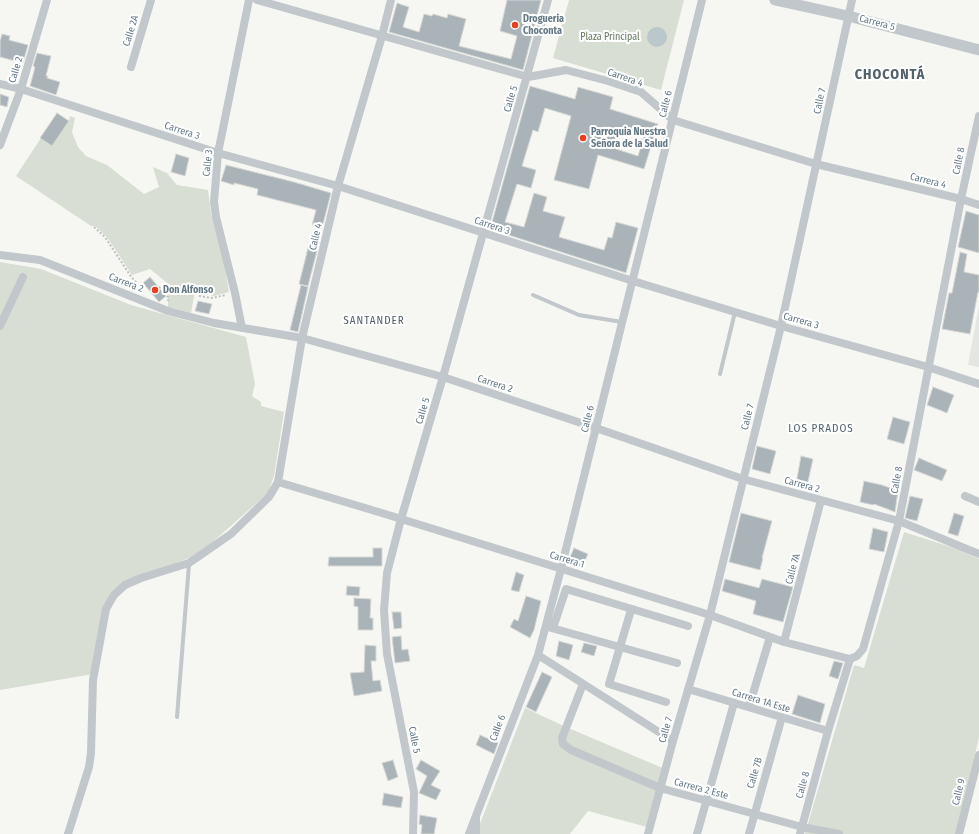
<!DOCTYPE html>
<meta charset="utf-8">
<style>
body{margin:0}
canvas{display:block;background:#f6f6f3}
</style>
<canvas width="979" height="834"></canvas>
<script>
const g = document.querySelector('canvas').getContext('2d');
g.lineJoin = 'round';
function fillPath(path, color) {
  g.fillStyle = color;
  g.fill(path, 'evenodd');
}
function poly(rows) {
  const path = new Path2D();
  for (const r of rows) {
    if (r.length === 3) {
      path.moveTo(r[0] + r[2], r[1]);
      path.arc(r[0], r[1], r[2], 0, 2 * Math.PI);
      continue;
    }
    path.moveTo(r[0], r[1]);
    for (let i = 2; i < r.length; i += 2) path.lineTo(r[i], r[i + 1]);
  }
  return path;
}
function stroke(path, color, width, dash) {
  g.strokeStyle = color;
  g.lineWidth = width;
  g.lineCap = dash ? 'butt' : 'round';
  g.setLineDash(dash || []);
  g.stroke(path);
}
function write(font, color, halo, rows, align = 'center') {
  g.font = font + ' "Fira Sans Condensed",sans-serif';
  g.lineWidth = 4;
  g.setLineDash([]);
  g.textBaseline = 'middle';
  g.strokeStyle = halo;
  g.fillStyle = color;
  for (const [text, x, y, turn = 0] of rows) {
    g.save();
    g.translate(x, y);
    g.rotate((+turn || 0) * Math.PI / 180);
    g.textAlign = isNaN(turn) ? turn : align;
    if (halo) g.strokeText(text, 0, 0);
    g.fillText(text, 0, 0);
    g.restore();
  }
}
fillPath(poly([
 [979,305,979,367,968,365]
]), '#e4e6e4');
fillPath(poly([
 [569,0,684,0,661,90,553,58],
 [653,28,662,29,666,34,660,46,654,46,649,32],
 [70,116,75,118,72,132,78,147,86,156,107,165,144,194,159,187,153,167,167,173,177,185,208,190,211,214,224,262,229,292,214,296,195,291,191,313,168,307,168,297,171,286,150,269,132,275,115,249,106,236,95,226,91,226,16,176,41,138,52,145,69,121],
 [0,262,41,269,131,305,246,337,255,384,252,396,261,402,261,406,284,412,274,476,268,493,199,554,139,578,108,601,93,674,0,690],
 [904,532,954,548,979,559,979,737,957,834,805,834,854,665,864,668],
 [525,708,566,727,665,769,647,827,588,811,570,834,476,834]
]), '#d8ded3');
fillPath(poly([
 [657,37,10]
]), '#bac8cb');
const building = poly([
 [507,0,541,0,523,70,389,32,397,3,409,7,403,27,419,32,424,14,432,16,433,14,447,18,448,14,466,19,459,46,511,59,517,36,500,31,507,0],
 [2,34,10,36,9,40,28,45,23,63,0,57,0,41,2,34],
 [37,53,51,56,46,76,48,76,47,78,60,82,56,95,30,86,35,67,33,66,37,53],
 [530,86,575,99,578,87,613,97,610,109,658,124,644,169,598,155,589,189,554,180,571,116,545,108,538,132,533,130,522,166,536,170,531,188,517,184,505,222,524,227,534,193,547,197,543,211,565,217,559,237,604,250,608,237,612,238,616,222,638,228,626,273,490,229,530,86],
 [622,129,644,136,638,156,616,149,622,129],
 [0,94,9,97,7,107,0,105,0,94],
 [57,113,69,121,52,146,40,138,57,113],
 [176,154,189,158,185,176,171,172,176,154],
 [226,165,294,182,331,193,322,228,312,225,316,210,257,195,258,189,234,183,234,185,221,181,226,165],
 [966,211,979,215,979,253,958,247,966,211],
 [309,244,318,247,308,286,299,284,309,244],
 [960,252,967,254,964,272,979,275,979,292,978,292,970,334,942,329,949,293,952,293,960,252],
 [150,277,166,296,159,302,143,283,150,277],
 [301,285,308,287,298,332,290,330,301,285],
 [198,301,212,304,209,314,195,311,198,301],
 [933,387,954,395,947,413,927,405,933,387],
 [893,417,910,422,904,444,887,439,893,417],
 [757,446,776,451,770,474,752,469,757,446],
 [801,456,813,459,807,486,796,484,801,456],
 [919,458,947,470,942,481,914,470,919,458],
 [864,481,882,485,898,491,895,512,874,504,873,505,860,502,864,481],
 [910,496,923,499,917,521,905,518,910,496],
 [741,513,772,521,762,558,763,558,760,570,729,562,741,513],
 [954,513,964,516,958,536,948,533,954,513],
 [873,528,888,532,884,552,869,549,873,528],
 [373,548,382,548,382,566,328,566,329,557,373,557,373,548],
 [574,548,588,554,582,567,568,562,574,548],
 [516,572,524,575,519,592,511,590,516,572],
 [725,579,759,588,762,579,793,587,783,622,753,614,756,601,722,591,725,579],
 [347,586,360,587,359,596,346,595,347,586],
 [526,596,541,601,534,630,530,638,510,627,514,619,518,621,526,596],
 [354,598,371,599,370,618,373,618,373,630,358,630,358,607,354,606,354,598],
 [392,612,401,612,402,628,394,629,392,612],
 [401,636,402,650,408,649,410,661,395,663,392,637,401,636],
 [559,641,573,645,569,660,556,656,559,641],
 [584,643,597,646,594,656,581,652,584,643],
 [365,645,376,646,376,661,371,661,373,681,380,680,382,691,354,696,350,673,364,672,365,645],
 [834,661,843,663,838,679,829,676,834,661],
 [542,672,552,677,536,712,526,707,542,672],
 [798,695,825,704,820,723,792,714,798,695],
 [480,735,498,743,494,754,476,745,480,735],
 [393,760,398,777,388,781,382,763,393,760],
 [421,760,440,771,431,785,441,790,436,800,419,793,427,776,416,769,421,760],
 [384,793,403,797,401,808,382,805,384,793],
 [420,815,437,818,434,834,421,834,422,825,419,824,420,815]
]);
fillPath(building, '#aab4b8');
stroke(building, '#d8d8d5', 1);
stroke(poly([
 [94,227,105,237,130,275,143,291],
 [159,287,168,297,168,301],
 [199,296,212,298,226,295]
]), '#bdc0c2', 2, [2, 2]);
stroke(poly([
 [533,295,579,315,622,322],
 [720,374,735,312],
 [177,717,189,564]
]), '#c1c7ca', 4);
stroke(poly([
 [257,0,528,77,566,70,608,81,641,92,673,120,816,164,961,199,979,205],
 [131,67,151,0],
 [0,84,21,89,218,153,338,186,633,281,781,326,928,367,979,384],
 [0,145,21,89,47,0],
 [0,255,40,260,168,311,214,323,302,338,443,377,596,428,743,479,899,521,979,554],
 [0,326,23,277],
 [242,328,235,293,216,217,214,202,218,153,249,0],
 [278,482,382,513,710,615,784,642,850,659],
 [965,496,979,502],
 [631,610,609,684,666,702],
 [548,627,677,663],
 [553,628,566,589,688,626],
 [784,642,821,500],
 [538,655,673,741],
 [850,659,857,656,863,649,899,521,961,199,979,116],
 [583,684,562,738,563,744,571,750,660,788,802,827,839,834],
 [688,689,828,731],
 [749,707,770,637],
 [476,816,476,834],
 [68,834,89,767,91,753,93,680,106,609,114,595,125,585,141,578,189,563,231,534,269,497,278,482,302,338,338,186,382,36,391,0],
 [413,834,414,792,387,654,384,610,387,573,401,519,443,377,548,0],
 [469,834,538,655,561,569,702,0],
 [648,834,673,741,710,615,781,326,852,0],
 [697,834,734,703],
 [749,834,782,717],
 [800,834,828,731,850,659],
 [959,834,979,755]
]), '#c1c7ca', 8);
stroke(poly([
 [775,0,848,16,979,50]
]), '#c1c7ca', 11);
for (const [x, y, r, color] of [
 [515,25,4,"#ed3d1c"],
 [583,138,4,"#ed3d1c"],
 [155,290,4,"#ed3d1c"]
]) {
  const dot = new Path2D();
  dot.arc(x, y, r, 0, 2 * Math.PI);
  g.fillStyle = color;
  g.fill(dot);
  stroke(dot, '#fff', 1.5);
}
write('bold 10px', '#637986', '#fff', [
 ["Drogueria",523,19],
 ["Choconta",523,31],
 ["Parroquia Nuestra",591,132],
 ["Señora de la Salud",591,144],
 ["Don Alfonso",163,290]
], 'left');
write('10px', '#637986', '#fff', [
 ["Carrera 5",877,23,15],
 ["Calle 2A",131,31,-73],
 ["Calle 2",16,70,-73],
 ["Carrera 4",625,78,19],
 ["Calle 5",511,99,-74],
 ["Calle 7",820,101,-78],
 ["Calle 6",666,104,-76],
 ["Carrera 3",182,131,18],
 ["Calle 8",959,161,-78],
 ["Calle 3",208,163,-83],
 ["Carrera 4",928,181,14],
 ["Carrera 3",492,226,18],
 ["Calle 4",316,237,-77],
 ["Carrera 2",126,283,21],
 ["Carrera 3",801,321,16],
 ["Carrera 2",495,384,18],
 ["Calle 5",423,411,-73],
 ["Calle 7",748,417,-76],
 ["Calle 6",588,419,-76],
 ["Calle 8",897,480,-80],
 ["Carrera 2",802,485,15],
 ["Carrera 1",567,560,17],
 ["Calle 7A",793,569,-75],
 ["Carrera 1A Este",761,701,17],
 ["Calle 6",498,728,-69],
 ["Calle 7",666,730,-74],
 ["Calle 5",414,740,79],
 ["Calle 7B",755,773,-74],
 ["Calle 8",803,785,-75],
 ["Carrera 2 Este",701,789,15],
 ["Calle 9",959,792,-76]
]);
write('10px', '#66775f', '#fff', [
 ["Plaza Principal",610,37]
]);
g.letterSpacing = '1px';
write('11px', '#52616a', '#fff', [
 ["SANTANDER",374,321],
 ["LOS PRADOS",821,429]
]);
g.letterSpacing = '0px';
g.letterSpacing = '1px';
write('bold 14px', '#52616a', '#fff', [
 ["CHOCONTÁ",890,75]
]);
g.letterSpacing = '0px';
</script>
